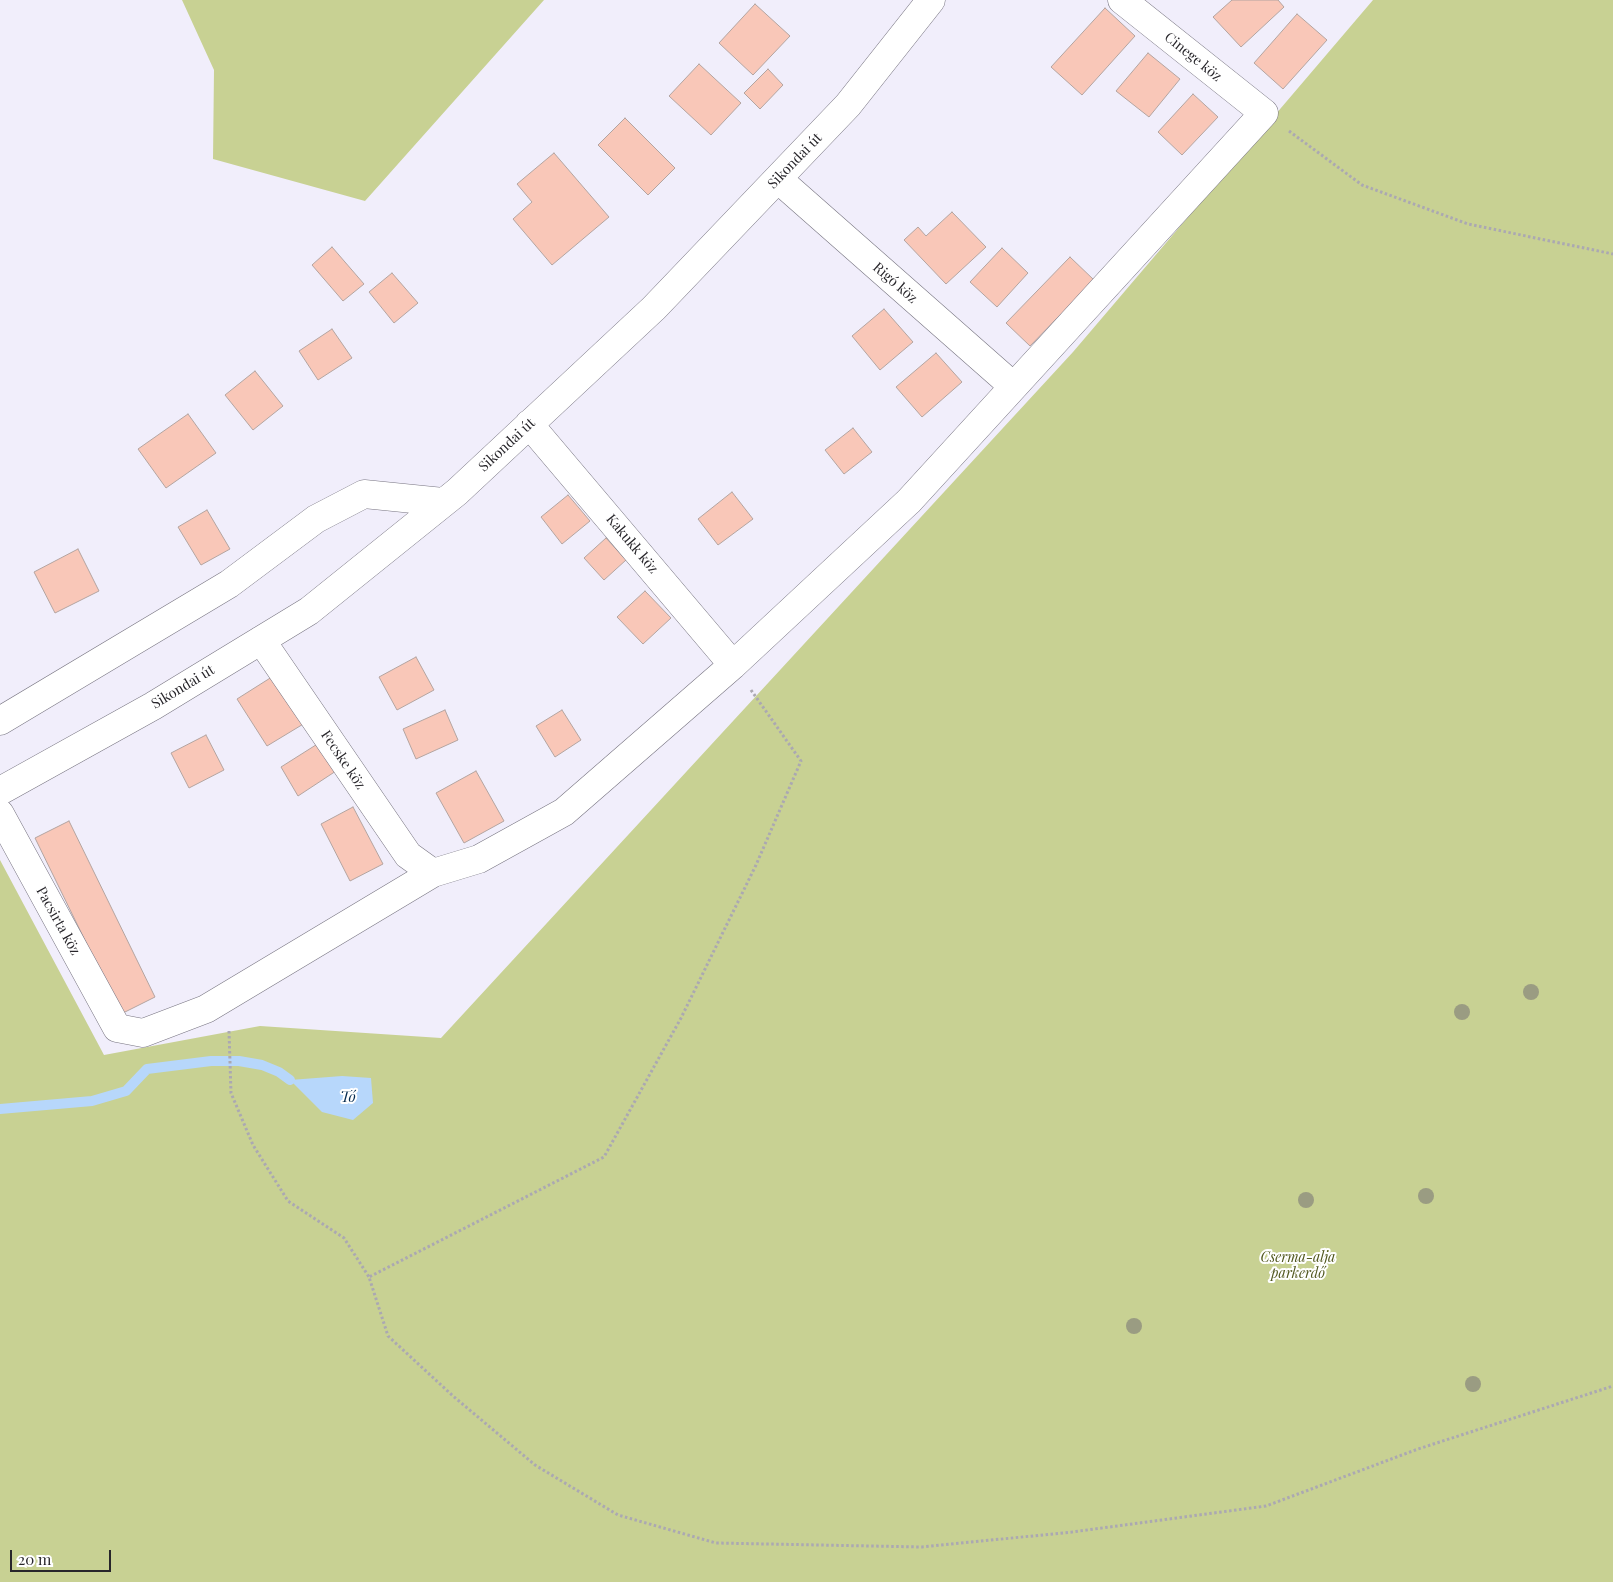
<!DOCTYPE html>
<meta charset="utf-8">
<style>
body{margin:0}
#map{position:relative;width:1613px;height:1582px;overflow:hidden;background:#f1eefb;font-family:"Playfair Display",serif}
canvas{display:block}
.scale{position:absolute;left:10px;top:1550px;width:101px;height:22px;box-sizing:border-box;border:2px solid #28262b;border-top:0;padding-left:6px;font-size:15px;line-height:18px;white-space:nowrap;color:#28262b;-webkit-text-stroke:4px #fff;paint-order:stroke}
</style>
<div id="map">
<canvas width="1613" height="1582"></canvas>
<div class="scale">20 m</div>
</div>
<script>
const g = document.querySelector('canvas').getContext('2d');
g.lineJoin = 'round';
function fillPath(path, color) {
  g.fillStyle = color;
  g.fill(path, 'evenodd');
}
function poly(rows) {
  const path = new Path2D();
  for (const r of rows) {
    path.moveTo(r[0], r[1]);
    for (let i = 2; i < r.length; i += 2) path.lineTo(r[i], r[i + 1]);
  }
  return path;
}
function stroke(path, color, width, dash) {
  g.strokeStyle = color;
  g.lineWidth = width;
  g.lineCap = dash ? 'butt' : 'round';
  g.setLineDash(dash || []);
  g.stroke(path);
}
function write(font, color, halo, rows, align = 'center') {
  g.font = font + ' "Playfair Display",serif';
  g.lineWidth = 4;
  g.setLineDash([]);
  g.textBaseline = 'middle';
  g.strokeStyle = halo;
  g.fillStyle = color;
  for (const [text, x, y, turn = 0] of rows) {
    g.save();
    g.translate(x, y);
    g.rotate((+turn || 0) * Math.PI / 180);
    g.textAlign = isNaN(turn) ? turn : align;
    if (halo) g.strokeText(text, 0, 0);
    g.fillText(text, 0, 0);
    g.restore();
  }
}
fillPath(poly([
 [182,0,544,0,365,201,213,159,214,70],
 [1373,0,1613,0,1613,1582,0,1582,0,860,104,1055,260,1026,441,1038,1073,352]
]), '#c8d193');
fillPath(poly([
 [342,1076,371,1078,373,1103,353,1120,322,1112,290,1080]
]), '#b7d7fb');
stroke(poly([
 [0,1109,92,1101,126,1091,147,1069,211,1061,239,1061,262,1065,279,1072,290,1080]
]), '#b7d7fb', 10);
const building = poly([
 [1232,0,1278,0,1284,7,1241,47,1213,17,1232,0],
 [755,4,790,36,753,75,719,43,755,4],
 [1105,8,1135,36,1082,95,1051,67,1105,8],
 [1297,14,1327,40,1283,89,1254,63,1297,14],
 [1148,53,1180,79,1149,117,1116,91,1148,53],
 [699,64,741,103,711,135,669,96,699,64],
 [768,69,783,85,760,109,744,93,768,69],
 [1193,94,1218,117,1182,155,1158,132,1193,94],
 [625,118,675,168,648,195,598,145,625,118],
 [554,153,609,217,552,265,513,219,532,202,517,184,554,153],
 [952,212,986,247,946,284,904,240,918,227,926,236,952,212],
 [332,247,364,284,343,301,312,265,332,247],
 [1002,248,1028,273,997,307,970,282,1002,248],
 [1070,257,1094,280,1030,346,1006,323,1070,257],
 [392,273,418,303,394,323,369,292,392,273],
 [884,309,913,342,880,370,852,336,884,309],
 [332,329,352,358,318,380,299,351,332,329],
 [936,353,962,382,922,417,896,387,936,353],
 [255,371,283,406,253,430,225,395,255,371],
 [188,414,216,453,166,488,138,449,188,414],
 [853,428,872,452,844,474,825,450,853,428],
 [732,492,753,519,718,545,698,519,732,492],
 [568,495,590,521,562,544,541,517,568,495],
 [207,510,230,549,201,565,178,527,207,510],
 [606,538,626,560,604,580,584,558,606,538],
 [78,549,99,591,55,613,34,572,78,549],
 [645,591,671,618,643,644,617,617,645,591],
 [416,657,434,690,397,710,379,677,416,657],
 [275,675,305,723,267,746,237,699,275,675],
 [445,710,458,740,416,759,403,729,445,710],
 [562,710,581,740,555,757,536,726,562,710],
 [206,735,224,770,189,788,171,753,206,735],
 [319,743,336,771,298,796,281,767,319,743],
 [476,771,504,821,464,843,436,793,476,771],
 [353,807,383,864,350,881,321,824,353,807],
 [69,821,155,997,121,1014,35,838,69,821]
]);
fillPath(building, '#f9c7b8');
stroke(building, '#b3a4a0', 1);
const street = poly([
 [778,179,1013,386],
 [529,424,733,665],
 [261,640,408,855,433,873],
 [0,721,229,584,316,519,364,494,443,502],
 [0,791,153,706,309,611,457,492,654,308,848,105,931,0],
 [0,814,117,1028,143,1033,206,1009,433,873,479,859,564,812,733,665,909,501,1264,113,1122,0]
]);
stroke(street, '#777480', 29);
stroke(poly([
 [1289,131,1362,185,1468,224,1613,254],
 [751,690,801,761,756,865,681,1018,604,1157,369,1277,388,1336,453,1396,535,1465,618,1515,716,1543,922,1547,1072,1532,1266,1506,1418,1449,1613,1386],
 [229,1031,231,1093,253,1145,288,1201,344,1238,369,1277]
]), '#aba8b2', 3, [2.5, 2.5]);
stroke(street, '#fff', 28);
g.fillStyle = '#9a9c82';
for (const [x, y] of [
 [1531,992],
 [1462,1012],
 [1426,1196],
 [1306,1200],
 [1134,1326],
 [1473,1384]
]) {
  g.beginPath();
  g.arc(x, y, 8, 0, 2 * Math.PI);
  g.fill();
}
write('14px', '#28262b', '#fff', [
 ["Cinege köz",1193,57,39],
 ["Sikondai út",795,161,-46],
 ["Rigó köz",895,283,41],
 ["Sikondai út",507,445,-43],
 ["Kakukk köz",632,544,50],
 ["Sikondai út",183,687,-31],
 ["Fecske köz",343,760,56],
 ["Pacsirta köz",58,921,61]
]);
write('italic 14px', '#52581f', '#fff', [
 ["Cserma-alja",1298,1258],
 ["parkerdő",1298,1274]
]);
write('italic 15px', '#062c51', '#fff', [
 ["Tó",348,1097]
]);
</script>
